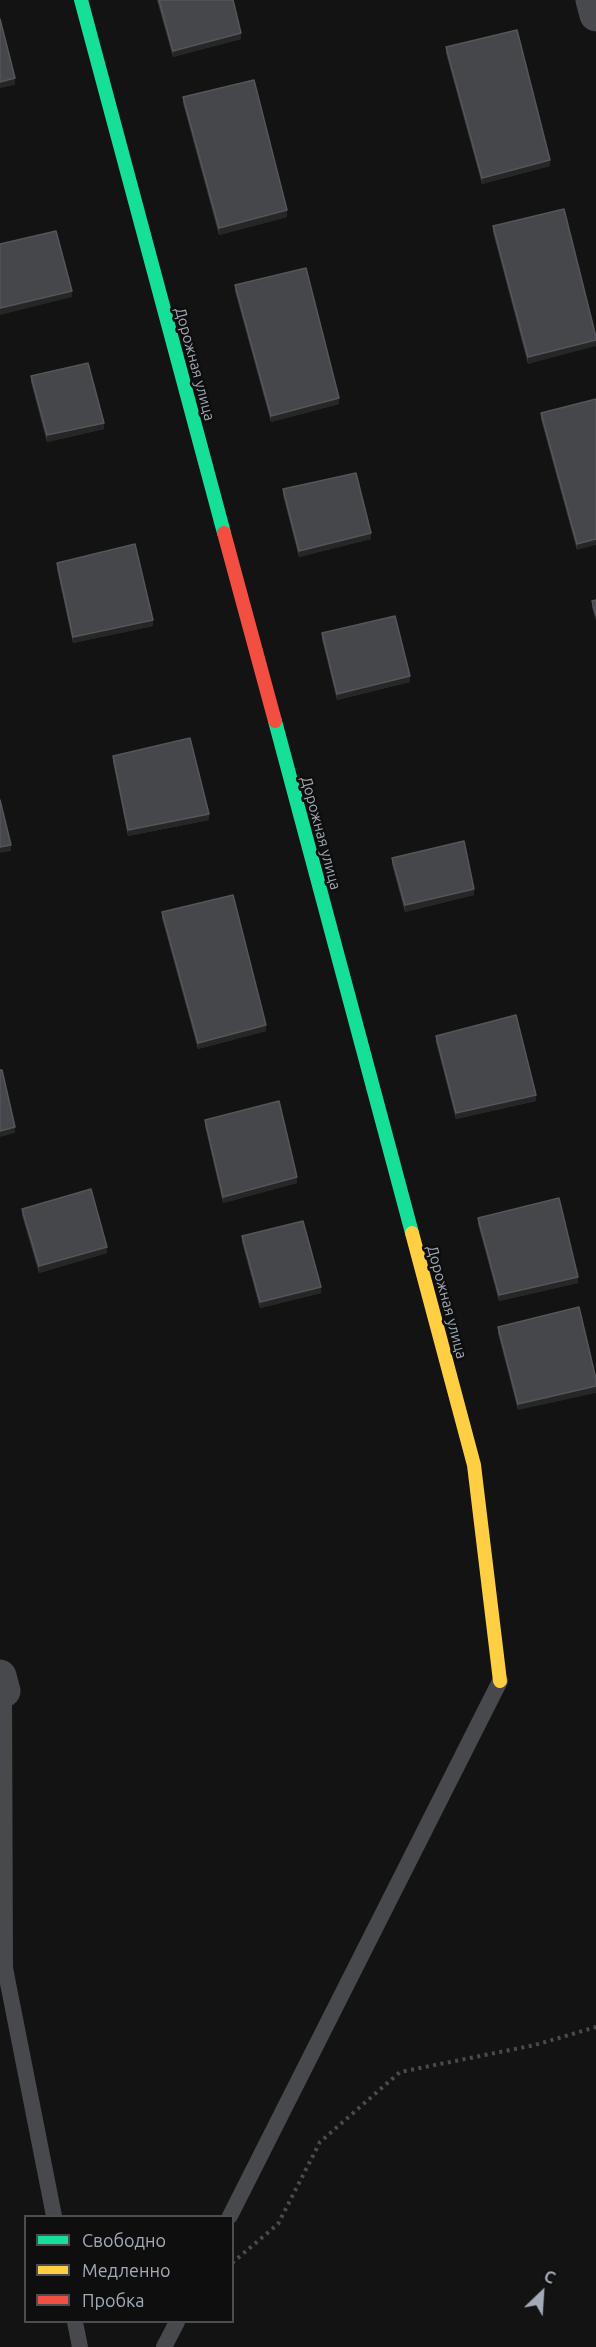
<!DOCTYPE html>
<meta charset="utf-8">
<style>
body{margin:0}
#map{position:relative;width:596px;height:2347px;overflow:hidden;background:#131313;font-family:Ubuntu,sans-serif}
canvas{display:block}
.legend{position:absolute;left:24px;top:2215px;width:210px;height:108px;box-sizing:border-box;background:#0e0e0f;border:2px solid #4a4d52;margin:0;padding:8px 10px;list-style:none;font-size:18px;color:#a3abb6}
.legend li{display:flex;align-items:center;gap:12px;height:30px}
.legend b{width:30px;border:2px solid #4a4d52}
.north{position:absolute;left:512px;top:2263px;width:60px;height:60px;-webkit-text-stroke:4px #0e0e0f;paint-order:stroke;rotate:25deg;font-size:16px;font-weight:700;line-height:24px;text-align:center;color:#a3abb6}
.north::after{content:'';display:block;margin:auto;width:21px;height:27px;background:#a3abb6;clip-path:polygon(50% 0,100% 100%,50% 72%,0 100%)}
</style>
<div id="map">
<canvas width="596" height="2347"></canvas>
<ul class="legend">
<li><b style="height:8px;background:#16e098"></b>Свободно</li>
<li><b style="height:8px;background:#ffcf43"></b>Медленно</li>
<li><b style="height:8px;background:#f24e42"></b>Пробка</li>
</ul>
<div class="north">С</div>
</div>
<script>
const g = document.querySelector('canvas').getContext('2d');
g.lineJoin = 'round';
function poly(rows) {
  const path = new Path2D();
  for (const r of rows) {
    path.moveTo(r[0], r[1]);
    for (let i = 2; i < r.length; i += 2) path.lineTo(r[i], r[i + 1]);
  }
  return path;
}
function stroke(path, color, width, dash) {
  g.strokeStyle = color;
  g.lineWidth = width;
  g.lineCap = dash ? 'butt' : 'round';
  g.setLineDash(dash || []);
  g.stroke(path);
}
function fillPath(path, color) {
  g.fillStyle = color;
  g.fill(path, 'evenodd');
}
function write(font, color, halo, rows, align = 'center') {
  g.font = font + ' Ubuntu,sans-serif';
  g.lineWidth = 5;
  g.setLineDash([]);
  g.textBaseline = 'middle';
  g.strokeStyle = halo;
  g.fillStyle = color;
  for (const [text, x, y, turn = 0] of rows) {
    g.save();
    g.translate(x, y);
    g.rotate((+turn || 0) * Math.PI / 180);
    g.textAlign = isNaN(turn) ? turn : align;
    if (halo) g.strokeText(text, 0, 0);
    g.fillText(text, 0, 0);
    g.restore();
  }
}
stroke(poly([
 [232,2263,278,2224,320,2142,400,2072,535,2045,596,2027]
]), '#494b4e', 4, [3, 4.5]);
stroke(poly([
 [5,1968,54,2216],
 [0,1973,5,1968,4,1691],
 [230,2216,500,1681],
 [75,2322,80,2347],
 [164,2347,177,2322]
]), '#47494c', 16);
stroke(poly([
 [592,0,596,15],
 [0,1676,4,1691]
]), '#47494c', 33);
stroke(poly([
 [81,0,224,533],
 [275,721,412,1233]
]), '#16e098', 14);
stroke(poly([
 [412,1233,474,1465,500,1681]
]), '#ffcf43', 14);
stroke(poly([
 [224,533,275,721]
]), '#f24e42', 14);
fillPath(poly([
 [157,0,233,0,241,39,173,57],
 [446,47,550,166,482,184,446,53],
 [183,97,287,217,219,235,183,103],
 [493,226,596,337,528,364,493,232],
 [235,285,339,404,271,422,235,291],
 [31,376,104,429,47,442,31,382],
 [596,399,577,550,541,419,541,413],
 [283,489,371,539,299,557,283,495],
 [57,563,153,626,73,643,57,569],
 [596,600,596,621,592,607,592,601],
 [322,633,410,682,337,700,322,639],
 [113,756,209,820,128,836,113,762],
 [392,858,474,895,405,912,392,864],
 [162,912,266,1031,198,1049,162,918],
 [436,1036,536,1101,456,1119,436,1042],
 [205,1120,297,1183,223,1203,205,1126],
 [22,1209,107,1253,39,1273,22,1215],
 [478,1218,578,1283,499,1301,478,1224],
 [242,1236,321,1293,260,1308,242,1242],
 [579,1307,518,1410,498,1333,498,1327]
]), '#3a3a3d');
fillPath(poly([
 [241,33,241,39,173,57,173,51],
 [15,78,15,85,0,88,0,82],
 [550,160,550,166,482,184,482,178],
 [287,210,287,217,219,235,219,228],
 [72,291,72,297,0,315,0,308],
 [596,340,596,346,528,364,528,357],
 [339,398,339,404,271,422,271,416],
 [104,423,104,429,47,442,47,435],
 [371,533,371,539,299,557,299,551],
 [596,539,596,545,577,550,577,544],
 [153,620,153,626,73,643,73,637],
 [410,676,410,682,337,700,337,694],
 [209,814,209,820,128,836,128,830],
 [11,845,11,851,0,853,0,847],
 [474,889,474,895,405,912,405,905],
 [266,1025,266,1031,198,1049,198,1043],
 [536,1095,536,1101,456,1119,456,1113],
 [15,1127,15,1133,0,1137,0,1131],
 [297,1177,297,1183,223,1203,223,1197],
 [107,1247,107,1253,39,1273,39,1266],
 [578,1277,578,1283,499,1301,499,1295],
 [321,1287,321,1293,260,1308,260,1302],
 [596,1386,596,1393,518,1410,518,1404]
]), '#262627');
const building = poly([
 [159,0,233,0,241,33,173,51,159,0],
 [0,19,15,78,0,82,0,19],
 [517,30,550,160,482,178,446,47,517,30],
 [254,80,287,210,219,228,183,97,254,80],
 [564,209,596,337,596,340,528,357,493,226,564,209],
 [56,231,72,291,0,308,0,244,56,231],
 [306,268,339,398,271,416,235,285,306,268],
 [88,363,104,423,47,435,31,376,88,363],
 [596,399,596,539,577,544,541,413,596,399],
 [356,473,371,533,299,551,283,489,356,473],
 [135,544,153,620,73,637,57,563,135,544],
 [596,600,596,615,592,601,596,600],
 [395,616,410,676,337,694,322,633,395,616],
 [190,738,209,814,128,830,113,756,190,738],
 [0,800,11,845,0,847,0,800],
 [464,841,474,889,405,905,392,858,464,841],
 [233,895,266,1025,198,1043,162,912,233,895],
 [516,1015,536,1095,456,1113,436,1036,516,1015],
 [0,1070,2,1070,15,1127,0,1131,0,1070],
 [279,1101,297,1177,223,1197,205,1120,279,1101],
 [91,1189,107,1247,39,1266,22,1209,91,1189],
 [559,1198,578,1277,499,1295,478,1218,559,1198],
 [303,1221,321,1287,260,1302,242,1236,303,1221],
 [579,1307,596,1379,596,1386,518,1404,498,1327,579,1307]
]);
fillPath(building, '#45474a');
stroke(building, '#54565b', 1.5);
write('15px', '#a3abb6', '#0e0e0f', [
 ["Дорожная улица",195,364,75],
 ["Дорожная улица",321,833,75],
 ["Дорожная улица",447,1302,75]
]);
</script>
